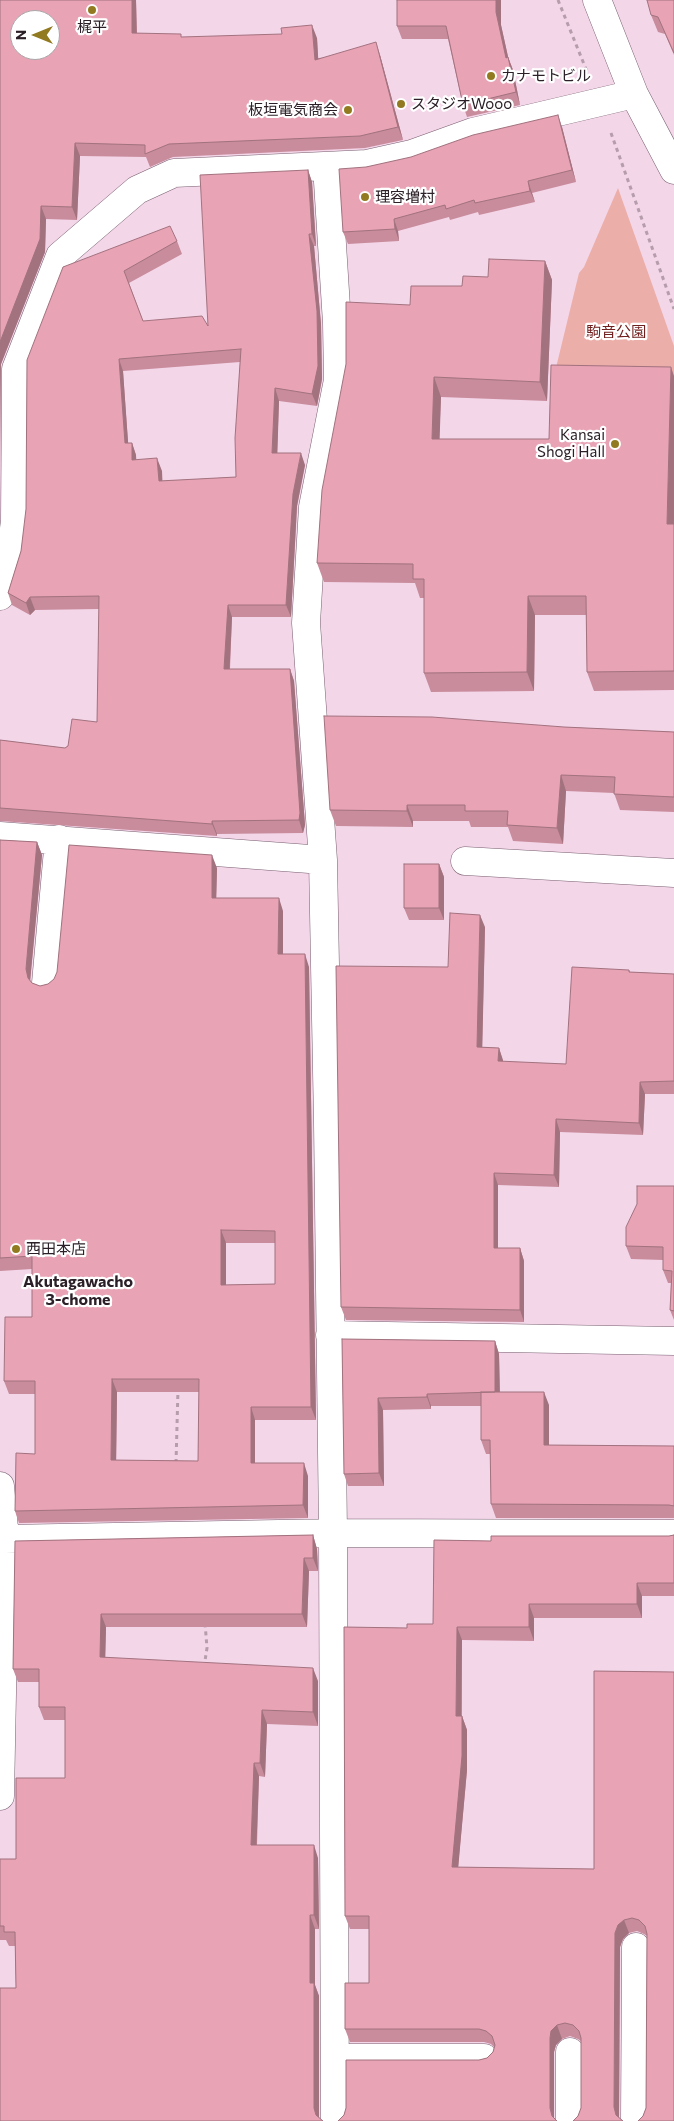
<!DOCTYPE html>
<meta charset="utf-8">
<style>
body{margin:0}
#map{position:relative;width:674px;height:2121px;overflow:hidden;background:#f4d6e9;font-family:Commissioner,sans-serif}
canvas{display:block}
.north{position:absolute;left:10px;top:10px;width:50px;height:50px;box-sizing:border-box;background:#fff;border:1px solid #aaa6a9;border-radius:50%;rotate:270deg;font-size:14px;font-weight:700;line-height:20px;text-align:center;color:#2b2027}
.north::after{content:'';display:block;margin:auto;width:18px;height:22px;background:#927a21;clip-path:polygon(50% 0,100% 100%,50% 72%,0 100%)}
</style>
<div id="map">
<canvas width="674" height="2121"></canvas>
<div class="north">N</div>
</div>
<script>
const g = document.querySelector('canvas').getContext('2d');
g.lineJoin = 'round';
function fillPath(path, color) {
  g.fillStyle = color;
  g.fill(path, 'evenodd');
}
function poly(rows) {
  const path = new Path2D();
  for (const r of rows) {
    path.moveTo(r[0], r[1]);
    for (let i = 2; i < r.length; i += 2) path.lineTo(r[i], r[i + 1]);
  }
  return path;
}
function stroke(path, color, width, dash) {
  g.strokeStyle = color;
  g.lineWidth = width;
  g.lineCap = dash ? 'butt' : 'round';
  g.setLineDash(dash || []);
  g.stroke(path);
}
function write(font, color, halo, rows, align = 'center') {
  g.font = font + ' Commissioner,"Noto Sans JP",sans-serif';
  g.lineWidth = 4.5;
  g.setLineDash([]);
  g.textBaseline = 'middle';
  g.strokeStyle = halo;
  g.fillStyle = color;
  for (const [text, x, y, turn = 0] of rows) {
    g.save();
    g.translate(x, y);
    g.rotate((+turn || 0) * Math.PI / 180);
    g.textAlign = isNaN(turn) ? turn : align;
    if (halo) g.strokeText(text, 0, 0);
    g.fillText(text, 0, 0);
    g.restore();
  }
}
fillPath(poly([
 [618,188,674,346,674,383,553,380,579,273,584,267]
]), '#ecaea8');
const minor = poly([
 [597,0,634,94,674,170],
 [327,166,337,323,338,380,313,507,306,623,323,860,328,1123,333,1533,335,2121],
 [0,596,10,559,15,521,16,369,60,256,137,190,174,173,367,164,412,154,473,132,634,94],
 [0,836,323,860],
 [465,861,674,873],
 [46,983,59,839],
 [330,1335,674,1341],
 [0,1486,5,1539,0,1796],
 [5,1539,333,1533,674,1534],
 [570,2052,570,2121],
 [335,2058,484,2058],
 [635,2121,636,1947]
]);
stroke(minor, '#775e6f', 29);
stroke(poly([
 [558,0,588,74],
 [611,133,674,309],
 [176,1463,178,1389],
 [204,1667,207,1648,205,1623]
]), '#b59dac', 3, [4, 4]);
stroke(minor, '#fff', 28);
fillPath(poly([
 [0,0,136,0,137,33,182,37,317,38,318,58,380,55,403,140,365,148,173,157,150,167,146,157,80,156,77,220,46,219,45,252,1,364],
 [501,0,501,25,508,57,513,70,520,105,467,117,463,105,448,39,402,39,397,26],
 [674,0,674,55,665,34,658,32,651,15],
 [562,127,576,182,532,193,535,202,479,215,478,212,450,220,449,217,398,231,399,241,348,244,343,232,366,167],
 [308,170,312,182,316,246,314,246,321,324,322,379,317,406,279,401,277,453,305,465,297,506,291,617,232,617,230,669,290,669,294,681,305,825,303,833,217,834,217,836,0,821,0,740,65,748,97,722,99,609,35,610,30,615,12,605,8,593,21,551,63,267,177,241,182,254,129,283,143,321,208,326],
 [240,362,236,477,162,481,162,471,136,460,136,455,132,443,128,443,123,371],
 [545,261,552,280,547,401,441,397,439,439,549,439,674,376,674,690,594,691,587,672,586,615,535,615,534,691,431,692,424,673,424,598,420,598,415,583,324,582,317,563,410,305,462,286],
 [564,727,674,732,674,812,620,810,614,793,566,791,563,844,513,841,508,827,471,827,469,821,413,821,413,827,336,826,330,810],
 [0,840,37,842,42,855,30,981,32,983,40,986,48,984,217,868,216,898,283,911,283,954,309,967,316,1420,255,1420,255,1463,308,1476,308,1518,19,1523,15,1511,35,1454,35,1394,9,1394,4,1381,32,1317,32,1269,0,1271],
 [226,1243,275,1243,275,1284,226,1285],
 [117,1392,199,1392,198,1461,116,1460],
 [439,864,444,877,444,920,409,920,404,908],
 [485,927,482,1047,499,1048,503,1062,566,1064,629,970,630,972,674,974,674,1094,645,1094,643,1135,560,1132,559,1187,498,1185,498,1248,520,1248,524,1261,524,1322,346,1320,341,1307,448,967],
 [674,1186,674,1320,670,1310,671,1283,668,1283,663,1270,663,1260,631,1259,626,1246],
 [342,1339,495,1341,499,1354,500,1392,549,1405,549,1445,674,1446,674,1518,496,1518,491,1504,490,1454,486,1454,481,1440,481,1406,431,1406,431,1409,383,1410,384,1486,348,1486,344,1474],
 [313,1535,317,1549,318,1571,309,1571,307,1627,106,1627,105,1657,318,1681,318,1726,267,1724,265,1777,259,1776,257,1845,318,1858,319,1929,315,1929,315,1985,319,1996,319,2118,16,1988,15,1946,9,1946,6,1940,0,1940,0,1859,16,1859,65,1778,65,1720,44,1720,39,1707,39,1682,18,1682,13,1669,15,1541],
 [674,1535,674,1596,642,1596,642,1618,534,1618,534,1641,462,1640,462,1716,467,1730,467,1770,458,1867,594,1869,594,1671,674,1672,674,2121,638,2121,643,2116,646,2108,647,1936,644,1934,637,1931,629,1933,623,1939,620,1947,619,2118,623,2121,573,2121,578,2116,581,2108,581,2041,578,2039,570,2036,562,2039,556,2045,554,2052,554,2118,557,2121,338,2121,344,2115,346,2108,346,2060,479,2060,487,2058,493,2052,494,2047,491,2044,484,2042,350,2042,345,2029,345,1983,369,1983,369,1929,350,1929,345,1916,344,1627,407,1628,407,1624,433,1624,434,1540,491,1541,491,1536,669,1536]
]), '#c88c9c');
fillPath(poly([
 [132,0,136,0,137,46,132,33],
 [496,0,501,0,501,25,511,70,506,58,496,12],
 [312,25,317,38,319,72,315,60],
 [376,42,380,55,403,140,398,127],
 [508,57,513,70,520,105,516,92],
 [558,115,562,127,576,182,572,170],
 [75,143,80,156,77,220,72,207],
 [308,170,312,182,316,246,312,234],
 [528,181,535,202,530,191],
 [41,206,46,219,45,252,1,364,0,471,0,342],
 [394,219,398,231,399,241,395,229],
 [309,234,314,246,321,324,322,379,317,406,312,394],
 [545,261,552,280,547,401,540,382],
 [119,359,123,371,129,455,125,443],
 [671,367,674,376,674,543,667,524],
 [434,377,441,397,439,458,432,439],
 [275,388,279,401,277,465,272,453],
 [132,443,136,455,137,472,132,460],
 [301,453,305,465,297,506,291,617,286,605,293,494],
 [157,458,162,471,163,494,159,481],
 [528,596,535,615,534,691,527,672],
 [30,597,35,610,30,615,26,603],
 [228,605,232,617,229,681,224,669],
 [290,669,294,681,305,825,303,833,299,820],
 [561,775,566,791,563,844,557,828],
 [407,805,413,821,413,827,407,811],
 [212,821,217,834,217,836,212,824],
 [37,842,42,855,30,982,28,978,26,969],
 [212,855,217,868,216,910,212,898],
 [439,864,444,877,444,920,439,908],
 [279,898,283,911,283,966,278,954],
 [480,915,485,927,482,1060,477,1047],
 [305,954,309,967,316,1420,311,1407],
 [499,1048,503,1060,503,1074,498,1061],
 [640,1082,645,1094,643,1135,639,1123],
 [556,1119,560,1132,559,1187,554,1175],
 [494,1173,498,1185,498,1261,494,1248],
 [221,1230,226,1243,226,1297,221,1285],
 [520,1248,524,1261,524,1322,520,1310],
 [495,1341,499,1354,500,1405,495,1393],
 [112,1379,117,1392,116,1472,111,1460],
 [544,1392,549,1405,549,1458,544,1445],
 [427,1394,431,1406,431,1409,427,1397],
 [378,1398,383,1410,384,1486,379,1473],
 [251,1407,255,1420,255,1476,251,1463],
 [304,1463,308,1476,308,1518,303,1505],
 [313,1535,317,1549,318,1571,313,1558],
 [304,1558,309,1571,307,1627,302,1614],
 [637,1583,642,1596,642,1618,637,1604],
 [529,1604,534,1618,534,1641,529,1627],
 [101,1614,106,1627,105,1670,100,1657],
 [457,1627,462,1640,461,1730,456,1716],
 [313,1668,318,1681,318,1726,313,1712],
 [262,1710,267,1724,265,1777,260,1763],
 [462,1716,467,1730,467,1770,457,1881,452,1867],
 [254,1763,259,1776,256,1858,251,1845],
 [314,1845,318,1858,319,1929,314,1915],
 [310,1915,315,1929,315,1985,319,1996,319,2121,316,2115,314,2108,310,1983],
 [624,1920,629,1933,623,1939,620,1947,619,2121,616,2115,614,2107,615,1933,618,1925],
 [557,2025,562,2039,556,2045,554,2052,554,2121,550,2108,550,2038,551,2031]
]), '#a2727f');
const building = poly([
 [0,0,132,0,132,33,181,34,181,37,282,34,281,28,312,25,315,60,376,42,398,127,360,136,169,144,145,154,145,145,75,143,72,207,41,206,40,239,0,342,0,0],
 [20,20,50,20,50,50,20,50,20,20],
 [397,0,496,0,496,12,506,58,508,57,516,92,463,105,446,26,397,26,397,0],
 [647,0,674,0,674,53,658,17,651,15,647,0],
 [558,115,572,170,528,181,530,191,475,203,474,200,446,209,445,205,394,219,395,229,343,232,339,169,366,167,411,157,473,135,558,115],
 [308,170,312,234,309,234,317,311,318,366,312,394,275,388,272,453,301,453,293,494,286,605,228,605,224,669,290,669,300,813,299,820,212,821,212,824,0,808,0,740,65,748,68,746,72,719,97,722,99,596,30,597,26,603,8,593,21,551,26,509,27,360,63,267,170,226,177,241,124,271,143,321,202,316,208,326,200,175,308,170],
 [241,349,235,438,236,477,159,481,157,458,132,460,132,443,125,443,119,359,241,349],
 [489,259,545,261,540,382,434,377,432,439,549,439,551,365,671,367,667,524,674,524,674,671,587,672,586,596,528,596,527,672,424,673,424,579,413,579,413,564,317,563,322,490,346,364,346,302,410,305,411,286,462,286,463,276,488,277,489,259],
 [324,716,432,717,564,727,674,732,674,797,614,794,615,777,561,775,557,828,507,825,508,811,465,811,465,805,407,805,407,811,330,810,324,716],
 [0,840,37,842,26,969,28,978,32,983,40,986,48,984,54,979,57,972,69,845,212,855,212,898,279,898,278,954,305,954,311,1407,251,1407,251,1463,304,1463,303,1505,15,1511,16,1453,35,1454,35,1381,4,1381,5,1317,32,1317,32,1256,0,1258,0,840],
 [221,1230,275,1231,275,1284,221,1285,221,1230],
 [112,1379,199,1379,198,1461,111,1460,112,1379],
 [404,864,439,864,439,908,404,908,404,864],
 [450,913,480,915,477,1047,499,1048,498,1061,566,1064,572,967,629,970,629,972,674,974,674,1081,640,1082,639,1123,556,1119,554,1175,494,1173,494,1248,520,1248,520,1310,341,1307,336,966,448,967,450,913],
 [637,1186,674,1186,674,1311,670,1310,672,1271,663,1270,663,1247,626,1246,626,1227,637,1204,637,1186],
 [342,1339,495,1341,495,1392,427,1394,427,1397,378,1398,379,1473,344,1474,342,1339],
 [481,1392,544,1392,544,1445,674,1446,674,1506,669,1505,491,1504,490,1440,481,1440,481,1392],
 [313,1535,313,1558,304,1558,302,1614,101,1614,100,1657,313,1668,313,1712,262,1710,260,1763,254,1763,251,1845,314,1845,314,1915,310,1915,310,1983,314,1983,314,2108,316,2115,323,2121,0,2121,0,1988,16,1988,15,1932,4,1932,4,1926,0,1926,0,1859,16,1859,16,1778,65,1778,65,1707,39,1707,39,1669,13,1669,15,1541,313,1535],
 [674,1535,674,1583,637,1583,637,1604,529,1604,529,1627,457,1627,456,1716,462,1716,462,1756,452,1867,594,1869,594,1671,674,1672,674,2121,638,2121,643,2116,646,2108,647,1934,645,1926,639,1920,632,1918,624,1920,618,1925,615,1933,614,2107,616,2115,623,2121,573,2121,578,2116,581,2108,581,2038,579,2031,573,2025,565,2023,557,2025,551,2031,550,2038,550,2108,552,2116,557,2121,338,2121,344,2115,346,2108,346,2060,479,2060,487,2058,493,2052,495,2045,492,2036,486,2031,479,2029,345,2029,345,1983,369,1983,369,1916,345,1916,344,1627,407,1628,407,1624,433,1624,434,1540,491,1541,491,1536,669,1536,674,1535]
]);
fillPath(building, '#e8a3b5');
stroke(building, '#a2727f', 1);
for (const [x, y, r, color] of [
 [92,10,5,"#927a21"],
 [491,76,5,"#927a21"],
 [401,104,5,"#927a21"],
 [348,110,5,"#927a21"],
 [365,197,5,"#927a21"],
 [615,444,5,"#927a21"],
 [16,1249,5,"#927a21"]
]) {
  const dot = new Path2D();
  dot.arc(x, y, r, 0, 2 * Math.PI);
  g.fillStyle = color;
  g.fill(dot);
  stroke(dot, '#fff', 2);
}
write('15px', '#2b2027', '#fff', [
 ["梶平",92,27,"center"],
 ["カナモトビル",501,76],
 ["スタジオWooo",411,104],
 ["板垣電気商会",338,110,"right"],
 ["理容増村",375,197],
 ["Kansai",605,435,"right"],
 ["Shogi Hall",605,452,"right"],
 ["西田本店",26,1249]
], 'left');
write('15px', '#712020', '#fff', [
 ["駒音公園",616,332]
]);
write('bold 16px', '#2b2027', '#fff', [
 ["Akutagawacho",78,1282],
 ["3-chome",78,1300]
]);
</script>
